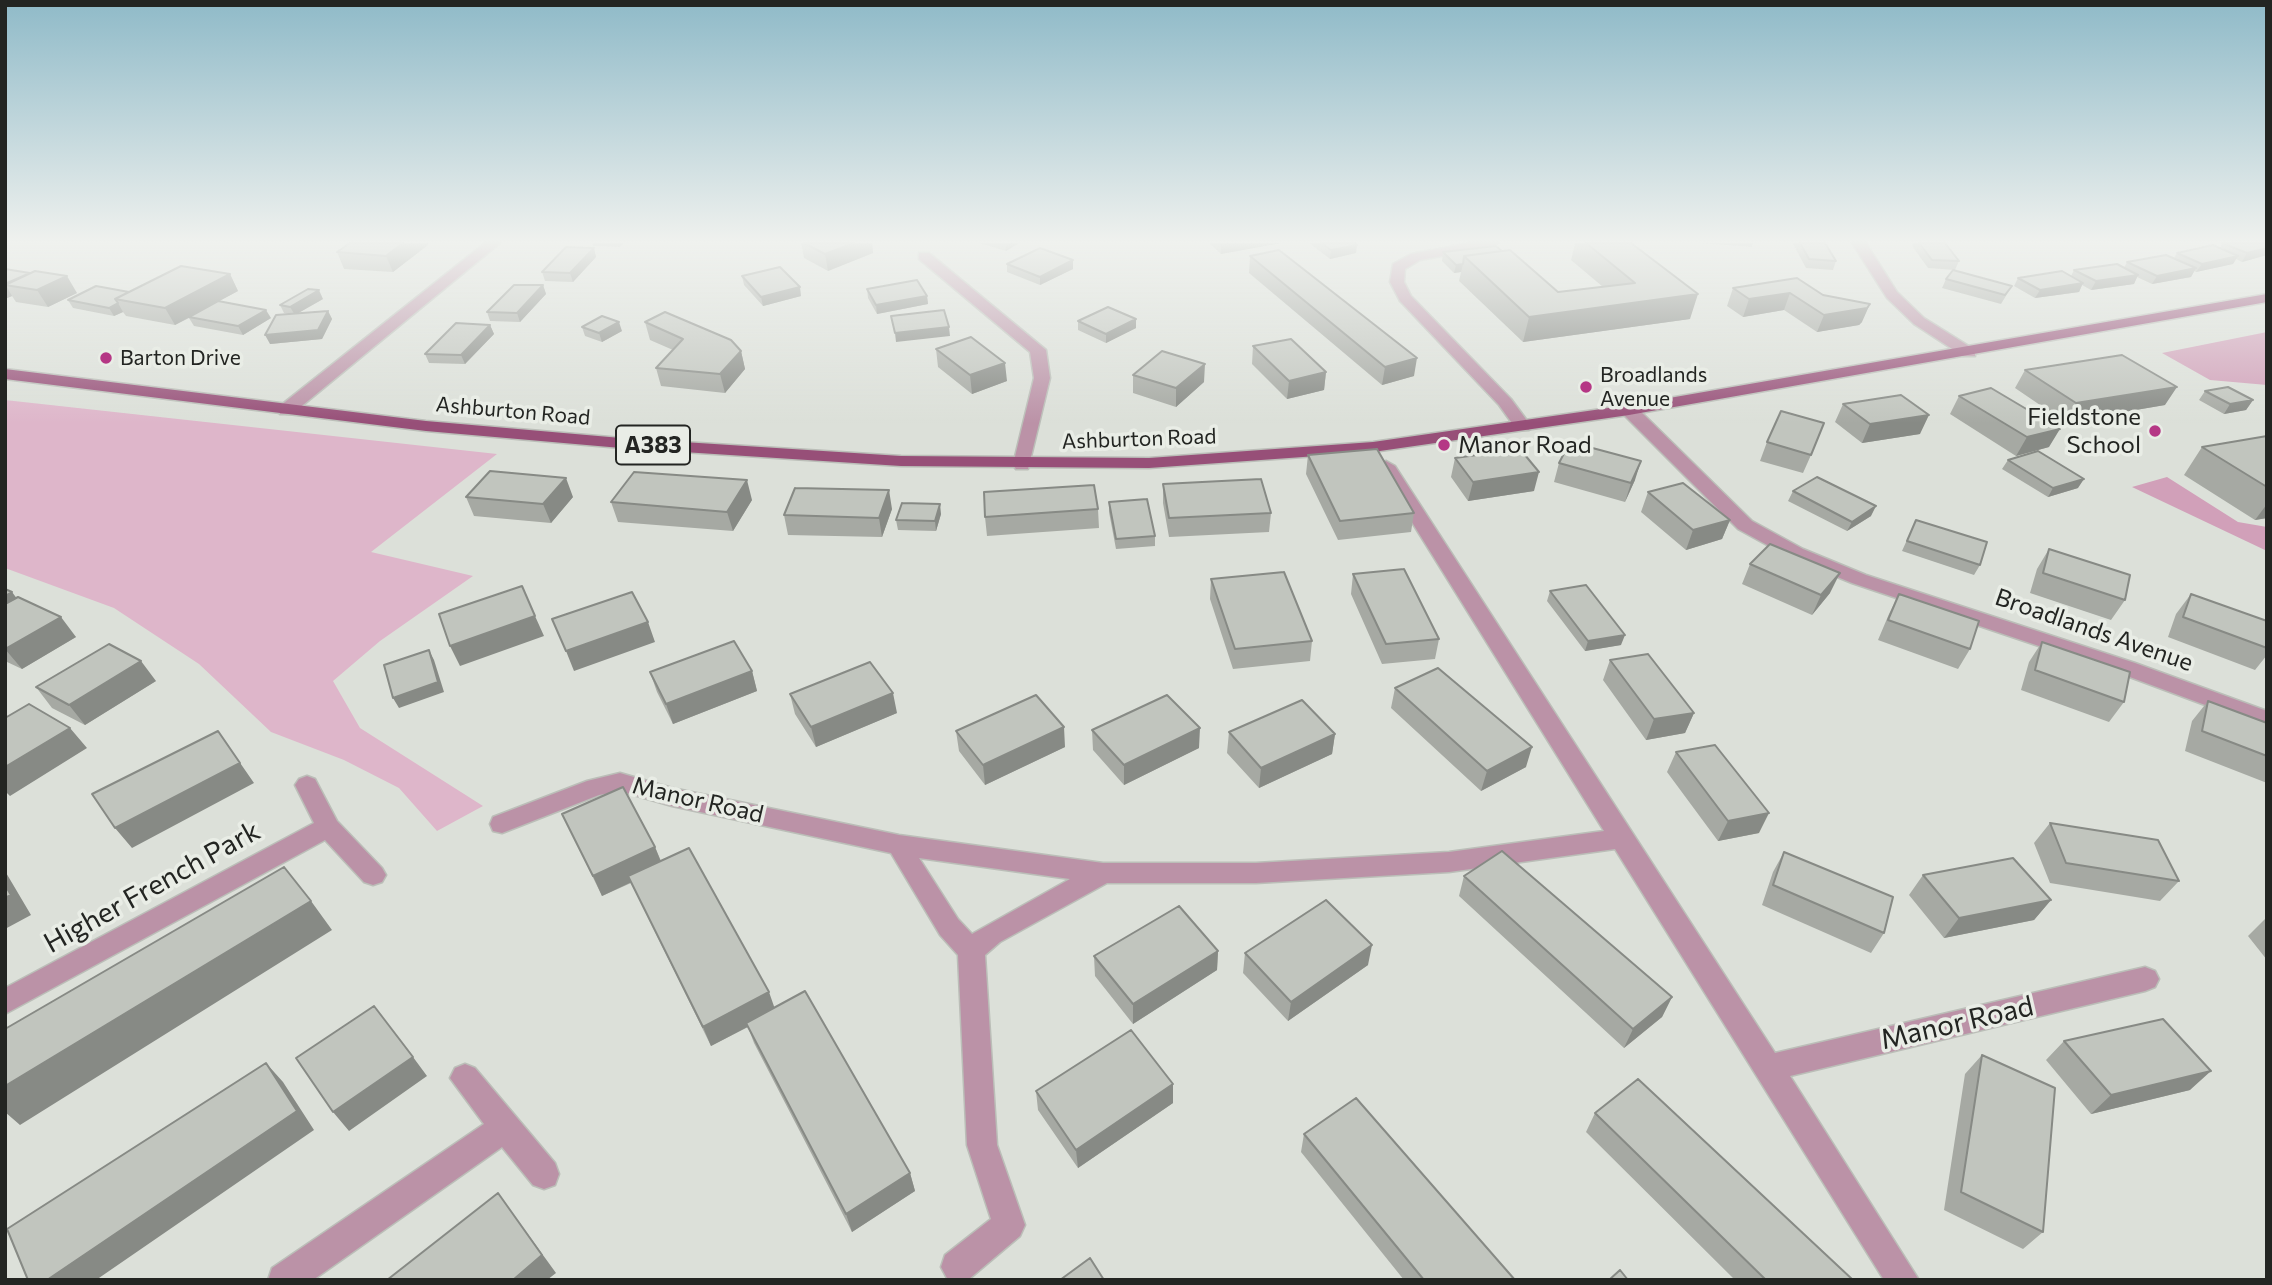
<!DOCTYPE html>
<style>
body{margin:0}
#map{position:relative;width:2272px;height:1285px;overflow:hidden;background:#dce0d9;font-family:Commissioner,sans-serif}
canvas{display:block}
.frame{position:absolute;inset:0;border:7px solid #232522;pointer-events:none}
</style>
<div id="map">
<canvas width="2272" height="1285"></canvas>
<div class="frame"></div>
</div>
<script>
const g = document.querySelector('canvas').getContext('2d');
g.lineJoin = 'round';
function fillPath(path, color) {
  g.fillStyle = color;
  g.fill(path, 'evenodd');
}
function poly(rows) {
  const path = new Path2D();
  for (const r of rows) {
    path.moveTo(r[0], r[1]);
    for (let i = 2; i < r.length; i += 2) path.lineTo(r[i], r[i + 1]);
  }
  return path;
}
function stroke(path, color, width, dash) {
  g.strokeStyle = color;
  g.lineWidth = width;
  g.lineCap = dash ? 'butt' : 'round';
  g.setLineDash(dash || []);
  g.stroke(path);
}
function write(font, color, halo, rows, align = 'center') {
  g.font = font + ' Commissioner,sans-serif';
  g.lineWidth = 7;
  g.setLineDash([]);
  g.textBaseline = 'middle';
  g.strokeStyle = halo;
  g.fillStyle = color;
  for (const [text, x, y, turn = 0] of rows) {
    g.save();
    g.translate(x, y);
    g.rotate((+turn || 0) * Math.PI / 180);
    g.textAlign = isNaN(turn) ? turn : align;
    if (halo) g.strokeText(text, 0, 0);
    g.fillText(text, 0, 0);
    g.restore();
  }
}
fillPath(poly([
 [5,400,497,454,371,552,473,576,380,641,333,681,360,728,483,806,437,831,399,788,344,760,271,732,199,664,114,608,5,568]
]), '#deb6ca');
fillPath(poly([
 [2267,332,2267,385,2210,380,2162,353],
 [2167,477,2238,522,2267,527,2267,551,2132,487]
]), '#d1a0b9');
const street = poly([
 [485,243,500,243,292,414,280,414,280,406,485,243],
 [1470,243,1498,243,1491,247,1420,260,1405,269,1404,282,1411,296,1511,399,1531,426,1529,430,1517,430,1499,405,1400,301,1390,282,1393,264,1411,254,1470,243],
 [1852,243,1866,243,1897,292,1924,318,1975,350,1975,356,1963,356,1914,324,1887,298,1852,243],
 [919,253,929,253,1046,350,1050,378,1028,469,1016,469,1013,465,1034,378,1030,352,919,259,919,253],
 [1629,405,1635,406,1752,521,1803,549,1866,575,2135,663,2267,711,2267,728,2119,673,1852,583,1789,557,1738,529,1623,414,1621,410,1629,405],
 [1386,461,1395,466,1775,1053,2145,967,2155,971,2159,979,2155,987,2145,991,1790,1076,1919,1280,1884,1280,1615,849,1449,872,1256,883,1107,883,1000,942,985,955,997,1145,1025,1225,1020,1236,969,1279,948,1280,941,1267,945,1255,991,1219,967,1145,958,955,940,935,891,853,672,806,620,791,599,795,502,833,493,831,490,824,493,817,587,781,620,773,672,788,899,835,1103,863,1256,863,1449,852,1604,831,1377,466,1386,461],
 [919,858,1070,879,972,934,958,919,919,858],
 [307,776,315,779,337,821,382,868,386,875,382,882,373,885,364,882,325,840,5,1014,5,988,314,823,295,785,299,779,307,776],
 [465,1064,475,1068,555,1163,559,1174,555,1185,544,1189,533,1185,502,1147,313,1280,268,1280,272,1268,484,1124,450,1078,455,1068,465,1064]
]);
const primary = poly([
 [2267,294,2267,302,1629,415,1373,452,1149,468,901,466,621,448,426,431,5,379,5,369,426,421,621,438,901,456,1149,458,1373,442,1629,405,2267,294]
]);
stroke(street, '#bbbeb8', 3);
stroke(primary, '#bbbeb8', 3);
fillPath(street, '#bb92a7');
fillPath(primary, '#974f78');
fillPath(poly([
 [592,243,624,243,620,247,593,246],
 [801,243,872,243,873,253,828,271,804,258],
 [979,243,1019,243,1006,251],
 [1209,243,1281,243,1221,254],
 [1309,243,1355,243,1357,245,1356,253,1330,259],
 [1575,243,1631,243,1690,319,1523,342,1459,281,1461,272,1454,273,1442,261,1443,252,1502,251,1558,292,1603,287,1571,260],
 [1699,243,1753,243,1752,247],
 [1793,243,1825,243,1836,261,1833,270,1806,268,1793,244],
 [1914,243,1945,243,1959,261,1955,270,1928,268,1912,246],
 [2222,243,2267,243,2267,255,2242,262,2236,259,2233,264,2196,272,2194,271,2191,277,2152,284,2137,277,2134,284,2091,290,2082,285,2079,292,2035,298,2014,286,2018,278,2071,276,2074,270,2124,268,2127,262,2174,258,2177,253,2220,248],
 [428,245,393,272,344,269,337,252],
 [594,248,596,257,573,282,545,281,542,272],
 [1250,256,1414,376,1382,385,1249,273],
 [1073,260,1073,269,1040,285,1007,272,1007,264],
 [5,269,77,293,48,307,16,302,12,296,5,299],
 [230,274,238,291,219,301,271,318,243,335,194,326,189,318,175,325,126,316,123,312,114,316,73,308,68,300,129,292],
 [742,276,801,296,763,306,744,285],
 [1797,278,1862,322,1859,325,1817,332,1784,310,1743,317,1727,306,1733,288],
 [1946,279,2012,286,2001,304,1942,288],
 [543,285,546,294,520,322,490,321,487,312],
 [867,289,927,296,928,304,877,314,868,298],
 [323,299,298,313,328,311,332,319,322,339,270,344,289,314,284,313,280,305],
 [1078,321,1136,328,1106,343,1078,330],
 [645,322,741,351,745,369,725,393,661,386,656,368,673,350,650,340],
 [490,325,494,334,465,364,429,363,425,354],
 [582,327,622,331,602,342,585,336],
 [1253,346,1326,372,1324,390,1287,399,1252,364],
 [936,349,1007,381,972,394,938,367],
 [2025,370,2165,405,2065,422,2015,388],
 [1133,375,1204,382,1176,407,1133,393],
 [2205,391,2253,400,2246,410,2224,414,2199,400],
 [1959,396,2049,447,2016,456,1950,414],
 [1843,404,1920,434,1862,443,1835,422],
 [2267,436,2267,518,2255,520,2184,475,2202,447],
 [1767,442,1811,455,1803,473,1760,461],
 [1308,455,1414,513,1411,532,1338,540,1306,474],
 [1455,458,1534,491,1468,501,1451,477],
 [2008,460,2078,488,2048,497,2002,469],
 [1559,463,1635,480,1625,502,1554,482],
 [1163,484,1271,513,1269,532,1169,537,1163,503],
 [1793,491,1871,516,1847,531,1788,501],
 [1648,492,1730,520,1722,539,1686,550,1641,512],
 [466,497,573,497,551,523,474,516],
 [752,500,733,531,618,522,611,502],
 [1109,502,1155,536,1155,546,1116,549,1109,512],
 [892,509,882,537,788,535,784,515],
 [1098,509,1099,528,987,536,985,517],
 [941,514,936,531,898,530,896,520],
 [1916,520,1980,565,1974,575,1902,551],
 [2049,549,2125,600,2111,620,2030,593,2037,569],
 [1750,564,1830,593,1812,615,1742,584],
 [1353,574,1439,639,1435,659,1382,664,1351,594],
 [1211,579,1312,641,1310,661,1233,669,1210,599],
 [5,589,16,598,76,637,22,669,5,661],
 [1550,591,1621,645,1585,651,1547,601],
 [1899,594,1970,649,1958,669,1878,640,1889,614],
 [2191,594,2267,621,2267,655,2255,670,2168,637,2176,614],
 [2042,642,2124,702,2109,722,2021,690,2029,662],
 [1610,660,1694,713,1685,733,1646,740,1603,680],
 [752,671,757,691,673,724,657,692,650,672],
 [156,681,85,725,52,708,36,687],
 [1395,688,1526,767,1481,791,1391,708],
 [790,694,897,713,816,747,795,714],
 [2208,701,2267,723,2267,783,2185,751,2192,721],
 [1092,730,1199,748,1124,785,1093,750],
 [956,731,1065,747,985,785,959,751],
 [1229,732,1335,734,1332,754,1259,788,1227,753],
 [1676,752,1759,833,1718,841,1667,772],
 [562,814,655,847,661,861,774,1008,910,1173,915,1191,852,1232,754,1043,748,1027,711,1046,631,883,602,896],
 [2050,823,2179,881,2160,901,2050,883,2034,843],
 [1784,852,1884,933,1871,953,1762,905,1773,872],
 [1923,875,2051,900,2034,920,1944,938,1909,895],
 [1464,876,1672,997,1662,1017,1624,1048,1459,896],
 [2267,917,2267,960,2248,936],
 [1218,951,1217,970,1133,1024,1095,976,1094,956],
 [1245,953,1368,965,1288,1021,1243,973],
 [2064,1041,2190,1090,2091,1114,2046,1060],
 [1982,1055,2043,1232,2023,1249,1944,1210,1965,1074],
 [1173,1084,1173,1103,1078,1168,1038,1110,1036,1091],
 [1595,1113,1853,1280,1735,1280,1586,1132],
 [1304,1134,1515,1280,1404,1280,1301,1152]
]), '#a6a9a3');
fillPath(poly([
 [403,243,428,243,428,245,393,272,386,256],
 [854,243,872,243,873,253,828,271,825,254],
 [1006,243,1019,243,1006,251],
 [1221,243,1281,243,1221,254],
 [1357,245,1356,253,1330,259,1331,250],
 [594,248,596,257,573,282,570,273],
 [2267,248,2267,255,2242,262,2247,253],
 [2238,256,2233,264,2196,272,2202,264],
 [1073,260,1073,269,1040,285,1040,277],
 [1463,264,1461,272,1454,273,1456,265],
 [2196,268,2191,277,2152,284,2157,276],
 [230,274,238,291,175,325,165,308],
 [2138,275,2134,284,2091,290,2096,281],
 [67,276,77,293,48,307,37,290],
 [2083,283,2079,292,2035,298,2040,290],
 [543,285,546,294,520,322,517,313],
 [7,287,12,296,5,299,5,288],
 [800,287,801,296,763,306,761,297],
 [319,290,323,299,295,315,290,307],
 [1790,293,1784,310,1743,317,1749,299],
 [1698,294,1690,319,1523,342,1529,317],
 [927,296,928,304,877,314,876,305],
 [118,303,123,312,114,316,109,308],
 [1870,304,1862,322,1859,325,1817,332,1824,315],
 [266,310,271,318,243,335,238,326],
 [328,311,332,319,322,339,270,344,265,335],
 [1136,319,1136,328,1106,343,1106,334],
 [619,322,622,331,602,342,599,333],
 [490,325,494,334,465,364,461,355],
 [949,327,950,336,896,342,895,333],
 [741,351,745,369,725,393,720,374],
 [1417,358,1414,376,1382,385,1385,367],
 [1005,363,1007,381,972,394,970,375],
 [1205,364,1204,382,1176,407,1176,388],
 [1326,372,1324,390,1287,399,1289,381],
 [2177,387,2165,405,2065,422,2076,403],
 [2253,400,2246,410,2224,414,2230,404],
 [1929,415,1920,434,1862,443,1870,424],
 [2060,429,2049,447,2016,456,2027,437],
 [1641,461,1635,480,1625,502,1631,483],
 [1539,472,1534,491,1468,501,1473,482],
 [566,478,573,497,551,523,543,504],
 [2084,479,2078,488,2048,497,2053,488],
 [747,480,752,500,733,531,727,512],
 [889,490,892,509,882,537,879,518],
 [940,504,941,514,936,531,935,521],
 [2267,504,2267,518,2255,520],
 [1876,506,1871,516,1847,531,1852,522],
 [1730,520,1722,539,1686,550,1693,530],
 [1840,573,1830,593,1812,615,1821,595],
 [12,592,27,612,5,624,5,596],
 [535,616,544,636,460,666,450,646],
 [61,617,76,637,22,669,5,649],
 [648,622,655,642,574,671,566,651],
 [1625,635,1621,645,1585,651,1588,641],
 [429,650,434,660,444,692,399,708,393,698],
 [141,661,156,681,85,725,69,705],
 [752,671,757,691,673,724,666,704],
 [893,693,897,713,816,747,811,727],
 [1694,713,1685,733,1646,740,1654,719],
 [1064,727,1065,747,985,785,983,765],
 [70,728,87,748,10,796,5,791,5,767],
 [1200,728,1199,748,1124,785,1124,765],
 [218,731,254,783,132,848,115,828],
 [1335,734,1332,754,1259,788,1261,768],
 [1532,747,1526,767,1481,791,1487,771],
 [1769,813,1759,833,1718,841,1728,821],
 [655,847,663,867,602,896,593,876],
 [5,871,31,915,5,929],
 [2051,900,2034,920,1944,938,1959,918],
 [311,901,332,930,20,1125,5,1112,5,1086],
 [1372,945,1368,965,1288,1021,1291,1002],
 [1218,951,1217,970,1133,1024,1133,1004],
 [769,992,776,1012,711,1046,703,1027],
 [1672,997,1662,1017,1624,1048,1633,1029],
 [413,1057,427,1076,349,1131,333,1112],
 [266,1063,283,1082,314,1130,96,1280,47,1280],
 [2211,1071,2190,1090,2091,1114,2111,1095],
 [1173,1084,1173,1103,1078,1168,1076,1150],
 [910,1173,915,1191,852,1232,846,1214],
 [498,1193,556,1273,547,1280,513,1280]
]), '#878a85');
const building = poly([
 [350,243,403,243,386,256,337,252,350,243],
 [804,243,854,243,825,254,804,243],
 [1321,243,1355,243,1357,245,1331,250,1321,243],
 [1586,243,1631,243,1698,294,1529,317,1464,256,1510,250,1558,292,1635,283,1586,243],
 [1800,243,1825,243,1836,261,1809,259,1800,243],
 [1919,243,1945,243,1959,261,1932,260,1919,243],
 [2222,243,2267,243,2267,248,2247,253,2222,243],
 [2213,245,2238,256,2202,264,2177,253,2213,245],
 [1496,246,1502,251,1464,256,1463,264,1456,265,1443,252,1496,246],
 [566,247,594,248,570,273,542,272,566,247],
 [1040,248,1073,260,1040,277,1007,264,1040,248],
 [1279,250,1417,358,1385,367,1250,256,1279,250],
 [2166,255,2196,268,2157,276,2127,262,2166,255],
 [2117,264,2138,275,2096,281,2074,270,2117,264],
 [181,266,230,274,165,308,115,299,181,266],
 [780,267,800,287,761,297,742,276,780,267],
 [5,269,30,273,5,284,5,269],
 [1953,270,2012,286,2005,295,1946,279,1953,270],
 [35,271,67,276,37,290,5,285,35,271],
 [2062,271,2083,283,2040,290,2018,278,2062,271],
 [1797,278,1823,295,1870,304,1867,308,1824,315,1790,293,1749,299,1733,288,1797,278],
 [917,280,927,296,876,305,867,289,917,280],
 [514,285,543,285,517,313,487,312,514,285],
 [96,286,129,292,115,299,118,303,109,308,68,300,96,286],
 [308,289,319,290,290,307,280,305,308,289],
 [218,301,266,310,238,326,189,317,218,301],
 [1108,307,1136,319,1106,334,1078,321,1108,307],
 [944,310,949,327,895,333,891,316,944,310],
 [328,311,318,330,265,335,276,315,328,311],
 [665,312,731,340,741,351,720,374,656,368,683,339,645,322,665,312],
 [602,316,619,322,599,333,582,327,602,316],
 [456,323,490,325,461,355,425,354,456,323],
 [971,337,1005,363,970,375,936,349,971,337],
 [1291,339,1326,372,1289,381,1253,346,1291,339],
 [1162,351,1205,364,1176,388,1133,375,1162,351],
 [2122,355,2177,387,2076,403,2025,370,2122,355],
 [2228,387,2253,400,2230,404,2205,391,2228,387],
 [1991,388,2060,429,2027,437,1959,396,1991,388],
 [1901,395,1929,415,1870,424,1843,404,1901,395],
 [1781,411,1824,423,1811,455,1767,442,1781,411],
 [2267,436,2267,487,2202,447,2267,436],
 [1570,442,1641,461,1631,483,1559,463,1570,442],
 [1377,449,1414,513,1340,521,1308,455,1377,449],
 [1520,449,1539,472,1473,482,1455,458,1520,449],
 [2038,451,2084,479,2053,488,2008,460,2038,451],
 [490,471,566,478,543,504,466,497,490,471],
 [634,472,747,480,727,512,611,502,634,472],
 [1817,477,1876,506,1852,522,1793,491,1817,477],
 [1261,479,1271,513,1169,518,1163,484,1261,479],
 [1683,483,1730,520,1693,530,1648,492,1683,483],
 [1094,485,1098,509,985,517,984,492,1094,485],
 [795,488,889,490,879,518,784,515,795,488],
 [1147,499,1155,536,1116,539,1109,502,1147,499],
 [902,503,940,504,935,521,896,520,902,503],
 [1916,520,1987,542,1980,565,1907,541,1916,520],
 [1770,544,1840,573,1821,595,1750,564,1770,544],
 [2049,549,2130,575,2125,600,2043,573,2049,549],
 [1404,569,1439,639,1386,644,1353,574,1404,569],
 [1284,572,1312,641,1235,649,1211,579,1284,572],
 [1586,585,1625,635,1588,641,1550,591,1586,585],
 [522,586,535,616,450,646,439,614,522,586],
 [5,589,12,592,5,596,5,589],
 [632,592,648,622,566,651,552,619,632,592],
 [1899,594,1979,621,1970,649,1888,620,1899,594],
 [2191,594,2267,621,2267,648,2183,617,2191,594],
 [18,597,61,617,5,649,5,604,18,597],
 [734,641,752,671,666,704,650,672,734,641],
 [2042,642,2130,672,2124,702,2035,670,2042,642],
 [109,644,141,661,69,705,36,687,109,644],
 [429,650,438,682,393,698,384,665,429,650],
 [1648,654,1694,713,1654,719,1610,660,1648,654],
 [870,662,893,693,811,727,790,694,870,662],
 [1438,668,1532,747,1487,771,1395,688,1438,668],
 [1036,695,1064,727,983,765,956,731,1036,695],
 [1167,695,1200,728,1124,765,1092,730,1167,695],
 [1302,700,1335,734,1261,768,1229,732,1302,700],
 [2208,701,2267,723,2267,756,2202,731,2208,701],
 [29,704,70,728,5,767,5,718,29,704],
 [218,731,240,763,115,828,92,794,218,731],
 [1715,745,1769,813,1728,821,1676,752,1715,745],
 [623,787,655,847,593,876,562,814,623,787],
 [2050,823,2158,840,2179,881,2066,863,2050,823],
 [689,848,769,992,703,1027,628,876,689,848],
 [1502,851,1672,997,1633,1029,1464,876,1502,851],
 [1784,852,1893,897,1884,933,1773,885,1784,852],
 [2013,858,2051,900,1959,918,1923,875,2013,858],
 [284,867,311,901,5,1086,5,1029,284,867],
 [5,885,11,895,5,898,5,885],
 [1326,900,1372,945,1291,1002,1245,953,1326,900],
 [1179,906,1218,951,1133,1004,1094,956,1179,906],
 [805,991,910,1173,846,1214,746,1023,805,991],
 [374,1006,413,1057,333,1112,296,1058,374,1006],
 [2163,1019,2211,1071,2111,1095,2064,1041,2163,1019],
 [1131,1030,1173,1084,1076,1150,1036,1091,1131,1030],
 [1982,1055,2055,1088,2043,1232,1961,1192,1982,1055],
 [266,1063,297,1111,47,1280,28,1280,7,1229,266,1063],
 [1638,1079,1853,1280,1766,1280,1595,1113,1638,1079],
 [1356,1098,1515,1280,1424,1280,1304,1134,1356,1098],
 [498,1193,542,1255,513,1280,387,1280,498,1193],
 [1090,1258,1104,1280,1060,1280,1090,1258],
 [1620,1270,1628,1280,1609,1280,1620,1270]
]);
fillPath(building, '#c1c5be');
stroke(building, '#878a85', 2);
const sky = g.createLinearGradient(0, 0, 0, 423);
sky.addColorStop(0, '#8fbac8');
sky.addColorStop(0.57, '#eff1ee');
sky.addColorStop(1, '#eff1ee00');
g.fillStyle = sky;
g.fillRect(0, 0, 2272, 423);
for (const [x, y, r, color] of [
 [106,358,7,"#b53785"],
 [1586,387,7,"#b53785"],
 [2155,431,7,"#b53785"],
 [1444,445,7,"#b53785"]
]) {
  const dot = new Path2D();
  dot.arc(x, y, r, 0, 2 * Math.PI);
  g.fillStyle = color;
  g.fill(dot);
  stroke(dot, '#e9ede6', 2.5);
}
write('21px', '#232522', '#e9ede6', [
 ["Barton Drive",120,358],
 ["Broadlands",1600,375],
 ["Avenue",1600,399]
], 'left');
write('21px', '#232522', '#e9ede6', [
 ["Ashburton Road",513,411,5],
 ["Ashburton Road",1139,439,-2]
]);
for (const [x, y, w] of [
 [653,445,74]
]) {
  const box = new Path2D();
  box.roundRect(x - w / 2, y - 19.5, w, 39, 5);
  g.fillStyle = '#e9ede6';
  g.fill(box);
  stroke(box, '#232522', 2);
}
write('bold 23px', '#232522', null, [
 ["A383",653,445]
]);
write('24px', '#232522', '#e9ede6', [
 ["Fieldstone",2141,417],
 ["School",2141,445],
 ["Manor Road",1458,445,"left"]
], 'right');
write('24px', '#232522', '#e9ede6', [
 ["Broadlands Avenue",2094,630,19],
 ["Manor Road",698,800,13]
]);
write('28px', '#232522', '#e9ede6', [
 ["Higher French Park",152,887,-29],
 ["Manor Road",1957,1023,-13]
]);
</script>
